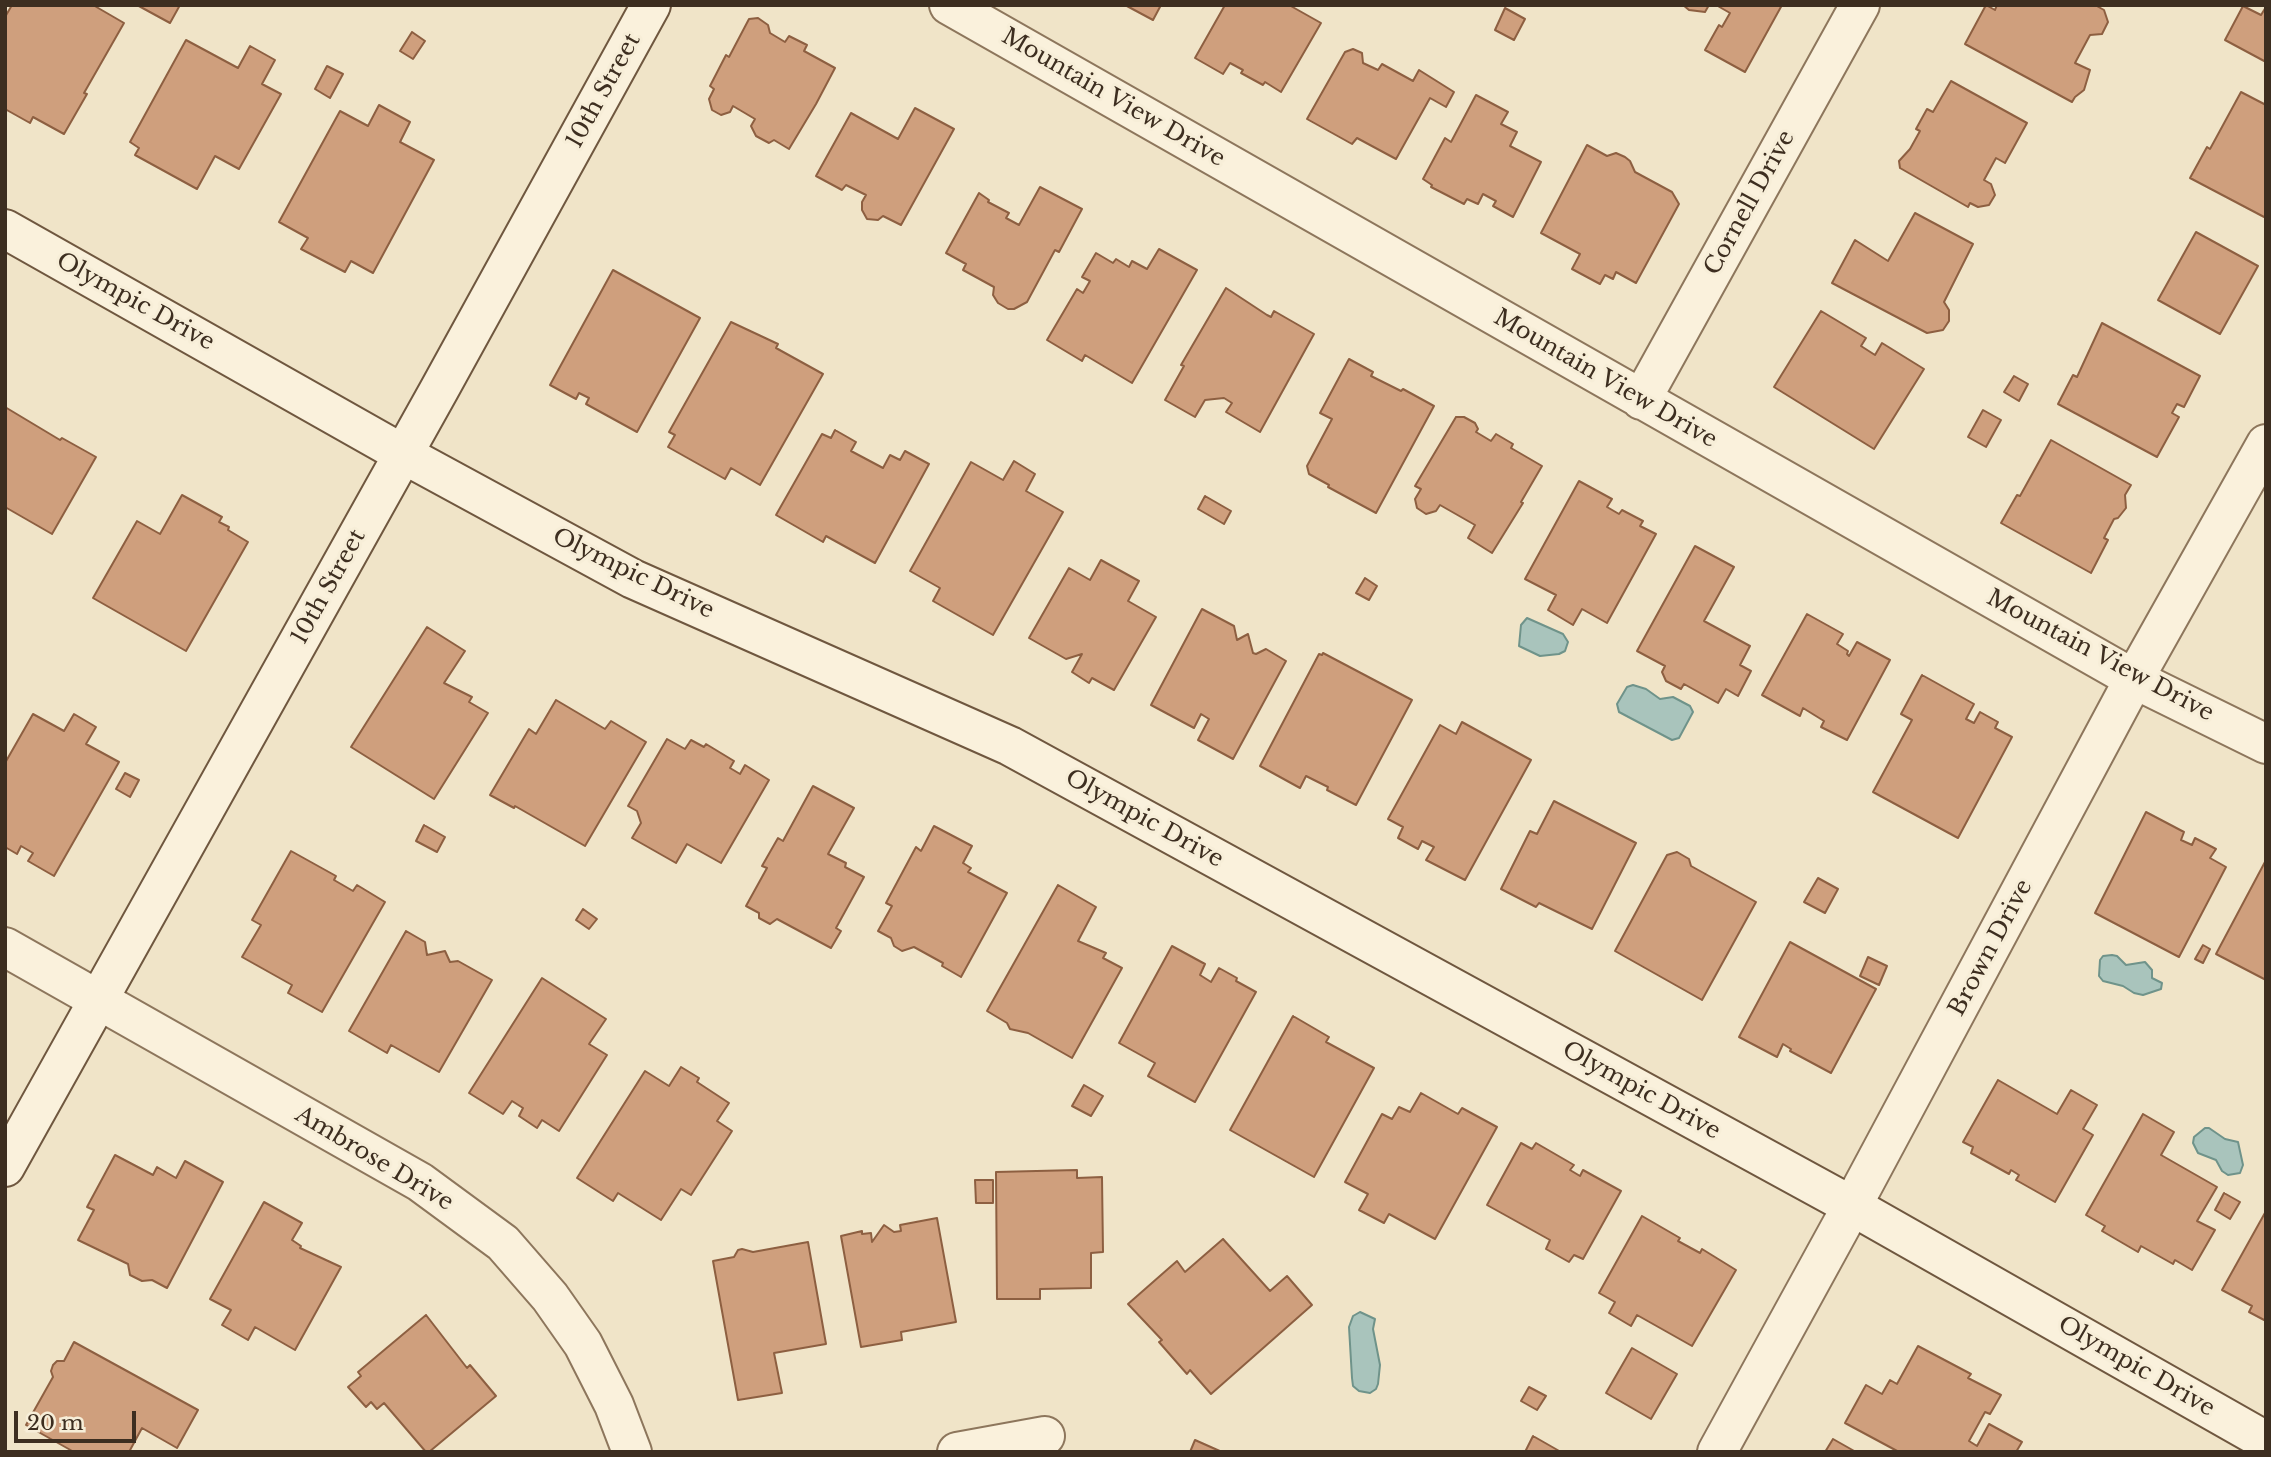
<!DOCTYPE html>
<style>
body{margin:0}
#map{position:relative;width:2271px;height:1457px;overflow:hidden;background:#f0e4c8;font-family:"Libre Baskerville",serif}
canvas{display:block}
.frame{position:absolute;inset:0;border:7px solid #3d2e20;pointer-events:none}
.scale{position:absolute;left:14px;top:1411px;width:122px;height:32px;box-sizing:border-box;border:4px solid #3d2e20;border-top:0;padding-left:9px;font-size:21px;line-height:24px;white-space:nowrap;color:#3d2e20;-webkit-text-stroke:5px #f7eed8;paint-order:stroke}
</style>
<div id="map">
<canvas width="2271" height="1457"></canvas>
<div class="frame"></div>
<div class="scale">20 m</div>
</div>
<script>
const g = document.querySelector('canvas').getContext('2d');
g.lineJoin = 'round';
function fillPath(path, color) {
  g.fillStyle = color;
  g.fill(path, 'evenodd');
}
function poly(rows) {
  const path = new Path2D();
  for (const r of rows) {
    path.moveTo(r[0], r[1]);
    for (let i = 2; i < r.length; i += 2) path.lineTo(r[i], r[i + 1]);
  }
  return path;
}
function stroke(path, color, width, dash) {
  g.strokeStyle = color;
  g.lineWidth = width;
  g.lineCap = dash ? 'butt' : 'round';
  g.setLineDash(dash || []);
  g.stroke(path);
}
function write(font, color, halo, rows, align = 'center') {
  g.font = font + ' "Libre Baskerville",serif';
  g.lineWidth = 6;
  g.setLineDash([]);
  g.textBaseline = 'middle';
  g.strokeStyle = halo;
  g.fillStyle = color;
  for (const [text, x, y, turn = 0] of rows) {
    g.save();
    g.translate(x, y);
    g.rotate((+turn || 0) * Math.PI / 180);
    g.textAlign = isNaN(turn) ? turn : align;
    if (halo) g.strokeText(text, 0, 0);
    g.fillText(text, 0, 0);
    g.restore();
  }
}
const water = poly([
 [1527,618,1563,634,1568,642,1565,651,1559,654,1540,656,1519,646,1521,625,1527,618],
 [1633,685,1646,689,1660,699,1673,697,1690,706,1693,712,1679,738,1672,740,1619,712,1617,704,1627,687,1633,685],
 [2112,955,2117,956,2126,965,2145,962,2152,970,2152,978,2162,983,2161,989,2143,995,2134,993,2123,986,2103,981,2099,976,2100,960,2103,956,2112,955],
 [2205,1128,2209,1128,2225,1139,2238,1142,2243,1165,2240,1173,2228,1175,2222,1171,2216,1160,2198,1153,2193,1143,2194,1137,2205,1128],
 [1360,1312,1375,1319,1373,1329,1380,1365,1378,1384,1376,1389,1370,1393,1359,1391,1353,1386,1352,1378,1349,1327,1353,1316,1360,1312]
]);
fillPath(water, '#a9c4bc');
stroke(water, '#6f938a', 2);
const building = poly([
 [12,5,93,5,124,23,84,93,87,94,64,134,33,117,30,123,5,109,5,17,12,5],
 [137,5,180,5,170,23,137,5],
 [1125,5,1161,5,1153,20,1125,5],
 [1225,5,1289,5,1321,23,1281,92,1265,82,1263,85,1241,73,1243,70,1230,63,1223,74,1195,58,1225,5],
 [1683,5,1709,5,1705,12,1689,10,1683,5],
 [1716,5,1782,5,1745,72,1705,50,1719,25,1722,27,1730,13,1716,5],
 [1986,5,1995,10,1997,5,2095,5,2104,10,2108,22,2102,34,2090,35,2075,63,2090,70,2084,90,2075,97,2072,102,1965,44,1986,5],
 [2243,6,2261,15,2266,7,2266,62,2225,40,2243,6],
 [1505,8,1525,19,1514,40,1495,30,1505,8],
 [758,18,768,25,770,33,785,42,789,36,807,45,804,51,835,68,816,104,789,149,774,140,769,143,756,136,751,126,755,119,733,106,730,112,721,115,712,110,709,99,714,89,710,86,726,55,729,57,749,19,758,18],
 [412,32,425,41,413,59,400,51,412,32],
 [186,40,238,68,250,46,275,60,262,84,281,94,239,169,215,156,197,189,135,155,139,148,130,142,186,40],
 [1353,49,1362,53,1363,63,1378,70,1382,64,1413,81,1419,70,1454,92,1446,107,1430,98,1396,159,1357,138,1352,144,1307,119,1345,52,1353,49],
 [327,66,343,74,330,98,315,89,327,66],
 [1951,81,2027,123,2005,163,1996,158,1984,180,1991,184,1995,195,1989,205,1978,207,1970,203,1968,207,1900,168,1899,161,1910,149,1920,131,1916,129,1927,109,1933,112,1951,81],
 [2241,92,2266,105,2266,218,2190,178,2207,147,2210,149,2241,92],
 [1476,95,1508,112,1501,124,1517,132,1510,146,1541,162,1513,217,1493,206,1496,201,1483,194,1478,204,1467,199,1464,204,1431,187,1432,185,1423,179,1445,138,1451,142,1476,95],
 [379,105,410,122,400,142,434,160,373,273,351,261,345,272,301,249,308,238,279,222,340,111,368,126,379,105],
 [915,108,954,129,901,225,883,216,878,220,867,219,862,210,862,202,866,195,846,185,842,190,816,176,851,113,898,139,915,108],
 [1587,145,1607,156,1616,153,1625,157,1630,161,1635,172,1672,192,1679,204,1636,283,1616,272,1613,279,1605,275,1600,284,1572,269,1580,254,1541,233,1587,145],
 [1040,187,1082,209,1059,252,1055,250,1027,302,1014,309,1008,309,998,303,993,295,994,287,963,270,966,264,946,253,979,193,989,200,988,202,1009,213,1006,218,1019,225,1040,187],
 [1915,213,1973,244,1944,302,1949,310,1949,321,1943,330,1927,333,1832,283,1855,240,1888,261,1915,213],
 [2196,232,2258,266,2220,334,2158,300,2196,232],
 [1159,249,1197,270,1132,383,1085,355,1082,361,1047,340,1077,289,1083,293,1090,281,1082,277,1096,253,1113,263,1116,259,1129,267,1132,261,1147,269,1159,249],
 [613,270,700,318,637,432,586,404,589,398,579,393,576,399,550,385,613,270],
 [1226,288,1267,315,1271,317,1274,311,1314,334,1260,432,1226,412,1232,403,1224,398,1205,400,1195,417,1165,400,1184,366,1181,365,1226,288],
 [1821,311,1866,338,1861,346,1875,355,1882,343,1924,369,1874,449,1774,387,1821,311],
 [731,322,778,344,776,348,823,374,760,485,731,468,725,479,668,447,675,435,669,432,731,322],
 [2102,323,2200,376,2184,407,2177,404,2172,413,2179,417,2157,457,2058,404,2073,375,2077,377,2102,323],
 [1349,359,1373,372,1371,376,1401,391,1403,389,1434,406,1376,513,1328,487,1329,485,1309,474,1307,466,1332,419,1320,413,1349,359],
 [2014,376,2028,384,2019,401,2004,392,2014,376],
 [5,407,60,440,62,438,96,457,52,534,5,507,5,407],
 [1983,410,2001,420,1986,447,1968,437,1983,410],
 [1456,417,1464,417,1475,423,1478,429,1476,432,1491,441,1496,434,1513,444,1511,448,1542,466,1521,502,1523,503,1492,553,1468,538,1475,525,1440,505,1436,511,1426,514,1417,508,1415,499,1421,489,1415,486,1456,417],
 [835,430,856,442,851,451,883,468,890,455,900,460,905,451,929,464,875,563,826,536,823,542,776,515,822,434,831,438,835,430],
 [2051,440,2131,485,2125,495,2126,508,2118,518,2114,519,2104,538,2108,540,2091,573,2001,523,2017,495,2020,496,2051,440],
 [1014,461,1035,474,1026,491,1063,512,993,635,933,601,940,588,910,571,971,462,1003,480,1014,461],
 [1579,481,1612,499,1607,507,1619,514,1622,510,1643,521,1640,526,1656,534,1607,623,1582,609,1573,625,1548,610,1556,595,1525,579,1579,481],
 [182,495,222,517,219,522,229,527,228,530,248,542,186,651,93,598,137,521,160,534,182,495],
 [1205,496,1231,511,1224,524,1198,509,1205,496],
 [1695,546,1734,567,1704,621,1750,646,1740,665,1751,671,1738,696,1726,689,1718,703,1684,684,1681,689,1666,681,1662,672,1665,666,1637,651,1695,546],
 [1101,560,1139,581,1128,601,1156,617,1114,690,1092,678,1089,683,1072,672,1082,654,1066,659,1029,638,1069,568,1090,580,1101,560],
 [1365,578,1377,586,1369,600,1356,593,1365,578],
 [1202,609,1234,626,1237,640,1248,634,1253,653,1256,654,1266,649,1286,661,1233,759,1198,740,1209,719,1201,714,1194,728,1151,705,1202,609],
 [1807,614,1843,634,1837,644,1848,651,1847,654,1849,656,1857,642,1890,660,1847,740,1821,727,1824,721,1803,708,1800,716,1762,695,1807,614],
 [427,627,465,651,444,683,472,697,469,702,488,713,434,799,351,747,427,627],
 [1323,653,1412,700,1356,805,1327,790,1328,787,1306,776,1300,788,1260,766,1319,654,1322,655,1323,653],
 [1922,675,1974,704,1966,719,1974,723,1980,712,1998,722,1995,728,2012,737,1958,838,1873,792,1912,720,1901,714,1922,675],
 [556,700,605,729,611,721,646,742,585,846,515,806,514,808,490,795,529,729,536,734,556,700],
 [33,714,64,731,74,714,96,727,86,744,119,762,54,876,28,861,33,853,21,846,17,854,5,847,5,763,33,714],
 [1462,722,1531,760,1465,880,1426,860,1434,847,1422,841,1418,849,1398,838,1403,827,1388,819,1440,725,1456,734,1462,722],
 [667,739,685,749,691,740,704,747,706,744,734,761,730,768,740,774,745,765,769,780,721,863,687,844,676,863,632,838,641,823,637,811,628,806,667,739],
 [125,773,139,780,130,797,116,789,125,773],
 [813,786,854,808,828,854,846,863,845,867,864,877,836,928,841,931,831,948,777,919,770,924,759,918,759,913,746,906,767,868,762,866,778,838,783,841,813,786],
 [1554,801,1636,843,1592,929,1539,903,1536,907,1501,889,1530,831,1537,834,1554,801],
 [2146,812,2184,832,2181,840,2192,845,2195,838,2216,849,2210,858,2226,867,2179,957,2095,913,2146,812],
 [424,825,445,837,437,852,416,841,424,825],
 [934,826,972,846,963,863,971,868,968,872,1007,893,961,977,942,966,943,963,914,947,902,951,894,946,891,938,878,931,892,906,886,903,916,847,921,851,934,826],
 [291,851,336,876,334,880,353,891,357,885,385,902,322,1012,288,993,292,985,242,957,261,925,252,920,291,851],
 [1677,852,1689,859,1691,866,1756,902,1702,1000,1615,951,1667,855,1677,852],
 [2266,860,2266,980,2216,954,2266,860],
 [1818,878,1838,889,1825,913,1804,902,1818,878],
 [1058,885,1096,907,1078,941,1106,953,1103,958,1122,968,1072,1058,1028,1033,1010,1029,1007,1023,987,1011,1058,885],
 [583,909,597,919,589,929,576,920,583,909],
 [406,931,425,942,427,955,445,951,450,962,458,961,492,980,439,1072,391,1045,387,1053,349,1031,406,931],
 [1790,942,1876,989,1831,1073,1790,1051,1791,1049,1783,1044,1777,1057,1739,1037,1790,942],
 [2203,945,2210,949,2203,963,2195,959,2203,945],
 [1172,946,1205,964,1200,975,1211,982,1219,968,1237,978,1236,981,1256,992,1195,1102,1148,1076,1155,1063,1119,1043,1172,946],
 [1868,957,1887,966,1879,985,1860,976,1868,957],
 [542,978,606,1019,589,1044,607,1055,559,1131,542,1120,537,1128,519,1116,523,1108,512,1101,503,1114,469,1093,542,978],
 [1293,1016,1329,1037,1326,1042,1374,1068,1314,1177,1230,1130,1293,1016],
 [681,1067,699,1078,697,1082,729,1103,717,1121,732,1131,691,1195,681,1189,661,1220,618,1193,613,1201,577,1178,645,1071,669,1086,681,1067],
 [1998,1080,2057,1114,2071,1090,2097,1105,2083,1129,2093,1135,2055,1202,2016,1180,2019,1175,2011,1170,2009,1174,1971,1153,1973,1147,1963,1142,1998,1080],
 [1084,1085,1103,1096,1091,1116,1072,1106,1084,1085],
 [1421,1093,1458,1114,1462,1108,1497,1127,1435,1239,1389,1214,1384,1223,1359,1210,1368,1194,1345,1182,1382,1114,1392,1119,1399,1107,1410,1112,1421,1093],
 [2143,1114,2174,1132,2161,1155,2217,1187,2197,1221,2215,1230,2192,1270,2175,1260,2173,1264,2141,1246,2138,1252,2102,1231,2105,1226,2086,1215,2143,1114],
 [1521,1143,1532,1149,1536,1143,1574,1165,1570,1170,1580,1176,1583,1170,1621,1191,1583,1259,1574,1255,1569,1262,1546,1249,1550,1240,1487,1205,1521,1143],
 [115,1155,153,1175,157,1167,176,1178,185,1161,223,1182,167,1288,152,1280,142,1281,130,1275,128,1264,78,1240,94,1210,87,1207,115,1155],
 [1077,1170,1077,1178,1102,1177,1103,1252,1091,1253,1091,1288,1040,1289,1040,1299,997,1299,996,1172,1077,1170],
 [975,1180,993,1180,993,1203,976,1203,975,1180],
 [2224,1193,2240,1202,2230,1219,2215,1210,2224,1193],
 [264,1202,302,1223,292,1240,301,1246,300,1248,341,1267,295,1350,255,1327,248,1340,222,1325,231,1310,210,1299,264,1202],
 [2266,1211,2266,1321,2249,1312,2252,1306,2222,1290,2266,1211],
 [1642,1216,1680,1238,1678,1241,1700,1253,1702,1249,1736,1270,1692,1346,1637,1315,1631,1326,1609,1313,1615,1302,1599,1293,1642,1216],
 [937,1218,956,1322,901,1332,902,1340,861,1347,841,1236,862,1231,862,1234,871,1233,872,1242,884,1225,894,1232,901,1231,900,1225,937,1218],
 [1223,1239,1270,1291,1287,1276,1312,1305,1211,1394,1190,1370,1187,1374,1159,1342,1162,1340,1128,1304,1177,1261,1185,1272,1223,1239],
 [808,1242,826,1344,774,1353,782,1393,738,1400,713,1261,734,1257,738,1250,742,1249,753,1252,808,1242],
 [426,1315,467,1368,470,1365,496,1396,429,1452,426,1452,384,1403,377,1409,371,1402,366,1407,348,1387,361,1376,358,1372,426,1315],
 [74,1342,198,1410,177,1448,142,1428,129,1452,74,1452,26,1425,53,1377,51,1371,53,1365,57,1361,64,1361,74,1342],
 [1918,1346,1971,1374,1968,1378,2001,1395,1990,1414,1985,1412,1969,1441,1977,1446,1989,1424,2022,1442,2016,1452,1899,1452,1845,1423,1866,1385,1882,1394,1890,1380,1897,1384,1918,1346],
 [1632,1348,1677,1374,1651,1419,1606,1393,1632,1348],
 [1529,1387,1546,1396,1537,1410,1521,1401,1529,1387],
 [1533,1436,1561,1452,1525,1452,1533,1436],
 [1833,1439,1856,1452,1825,1452,1833,1439],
 [1195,1440,1222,1452,1190,1452,1195,1440]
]);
fillPath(building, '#cf9f7d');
stroke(building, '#8d5f41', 2);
const street = poly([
 [949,5,2134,679,2266,744],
 [1641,400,1860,5],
 [5,947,420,1182,503,1243,550,1297,583,1344,614,1405,632,1452],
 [957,1452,1045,1436],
 [1717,1452,1852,1206,2134,679,2266,444]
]);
const secondary = poly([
 [5,229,403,454,633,579,1010,746,1852,1206,2266,1441],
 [5,1167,439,390,651,5]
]);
stroke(street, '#8d765c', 42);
stroke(secondary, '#6f573f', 42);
stroke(street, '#faf1dc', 38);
stroke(secondary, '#faf1dc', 38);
write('23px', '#3d2e20', '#f7eed8', [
 ["10th Street",604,91,-61],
 ["Mountain View Drive",1113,98,30],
 ["Cornell Drive",1750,203,-61],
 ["Olympic Drive",135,302,29],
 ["Mountain View Drive",1605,379,30],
 ["Olympic Drive",633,574,26],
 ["10th Street",329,587,-61],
 ["Mountain View Drive",2100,656,28],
 ["Olympic Drive",1144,819,29],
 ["Brown Drive",1991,948,-62],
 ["Olympic Drive",1641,1091,29],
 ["Ambrose Drive",374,1159,31],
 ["Olympic Drive",2136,1367,30]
]);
</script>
